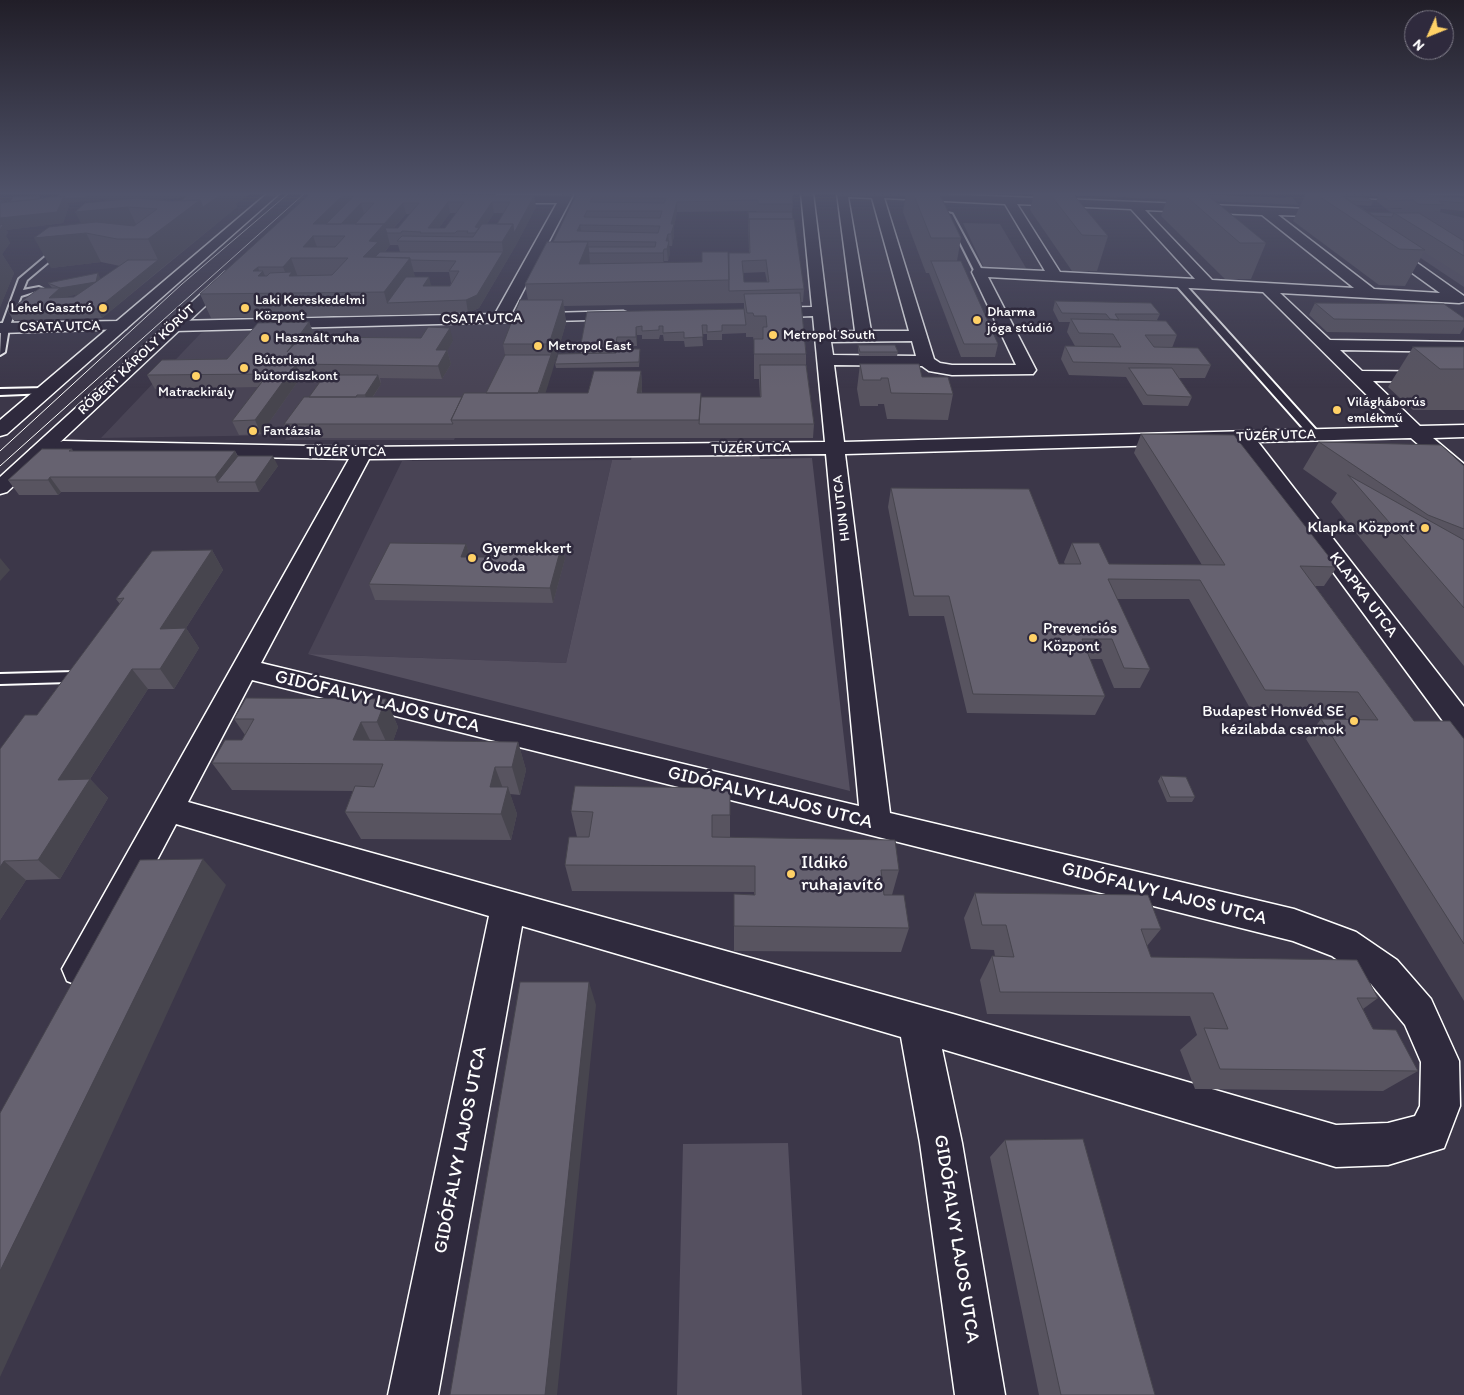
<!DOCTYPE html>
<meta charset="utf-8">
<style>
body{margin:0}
#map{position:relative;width:1464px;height:1395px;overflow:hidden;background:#3c3749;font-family:Itim,sans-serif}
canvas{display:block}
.north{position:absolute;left:1404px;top:10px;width:50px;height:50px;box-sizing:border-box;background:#2f2a3d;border:1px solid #827f8b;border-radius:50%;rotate:226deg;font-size:14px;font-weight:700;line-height:20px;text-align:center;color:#fff}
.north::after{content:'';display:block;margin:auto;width:18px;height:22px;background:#ffd166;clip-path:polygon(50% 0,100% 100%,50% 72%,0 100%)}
</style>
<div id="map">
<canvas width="1464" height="1395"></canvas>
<div class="north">N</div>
</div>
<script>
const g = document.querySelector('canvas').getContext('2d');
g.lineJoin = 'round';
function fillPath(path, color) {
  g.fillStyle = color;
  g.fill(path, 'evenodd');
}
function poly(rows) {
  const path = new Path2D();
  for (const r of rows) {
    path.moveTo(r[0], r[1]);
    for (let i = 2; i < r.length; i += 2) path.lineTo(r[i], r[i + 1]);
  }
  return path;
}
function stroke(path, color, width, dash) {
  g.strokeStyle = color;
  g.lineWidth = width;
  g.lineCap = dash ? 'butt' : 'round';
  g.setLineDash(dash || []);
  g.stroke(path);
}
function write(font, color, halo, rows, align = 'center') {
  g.font = font + ' Itim,sans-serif';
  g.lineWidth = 5;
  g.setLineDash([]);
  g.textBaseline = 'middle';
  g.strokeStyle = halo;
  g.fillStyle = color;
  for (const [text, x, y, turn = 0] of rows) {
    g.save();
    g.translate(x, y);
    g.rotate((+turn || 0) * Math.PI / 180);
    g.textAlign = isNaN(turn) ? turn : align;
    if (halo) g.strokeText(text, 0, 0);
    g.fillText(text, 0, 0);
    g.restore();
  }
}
fillPath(poly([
 [524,323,486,409,468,409,454,440,472,440,285,440,288,435,101,438,201,333,216,329],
 [612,460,566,663,308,654,402,461]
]), '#494455');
fillPath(poly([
 [1018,193,1155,193,1293,198,1299,205],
 [1401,207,1440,212,1464,218,1464,287,1364,220,1401,220,1385,208,1402,209],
 [963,223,1000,224,1026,268,984,268],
 [759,453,760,459,812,458,850,791,308,654,566,663,612,460,631,460,632,455],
 [788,1143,802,1395,677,1395,683,1144]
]), '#555060');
const lane = poly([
 [947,213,952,214,983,272,982,274,975,272,946,214,947,213],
 [58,246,65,248,27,280,23,290,39,287,43,289,21,296,9,328,5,352,0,355,1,328,19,279,58,246],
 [1176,281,1182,281,1319,433,1320,435,1319,437,1311,437,1176,285,1176,281],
 [45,388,48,389,48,393,0,395,0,389,45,388],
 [74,672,79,673,86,681,80,689,75,690,70,689,68,685,69,682,0,684,0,674,74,672]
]);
const street = poly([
 [563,193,574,193,511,314,623,311,628,313,631,316,628,319,174,331,168,329,166,326,168,323,174,321,495,314,557,203,498,203,492,199,498,195,561,195,563,193],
 [801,193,813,193,830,332,855,331,837,193,913,193,1333,210,1339,214,1337,217,1278,215,1374,289,1440,293,1379,249,1377,246,1384,242,1389,243,1464,296,1464,302,1459,303,1280,293,1330,340,1464,342,1464,352,1340,350,1362,371,1464,372,1464,382,1373,381,1420,426,1464,425,1464,437,1433,438,1464,464,1464,481,1457,479,1411,438,1258,442,1464,707,1464,739,1454,736,1238,443,845,454,890,813,1294,909,1356,932,1397,960,1431,999,1459,1061,1460,1106,1444,1148,1388,1165,1336,1167,942,1049,962,1143,1005,1395,955,1395,920,1143,901,1037,522,926,438,1395,388,1395,489,916,176,824,93,981,80,986,67,981,62,969,349,459,63,453,38,459,31,457,28,453,31,449,63,441,362,447,825,442,813,316,764,318,759,316,756,313,759,310,764,308,812,307,801,193],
 [848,197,872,198,909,331,871,331,848,197],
 [884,198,1005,204,1045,271,979,268,974,269,972,272,1016,365,952,365,940,363,934,359,884,198],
 [1017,204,1131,209,1195,279,1060,272,1017,204],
 [1145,210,1262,215,1354,288,1212,280,1145,210],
 [988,277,1263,292,1399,427,844,442,834,365,922,366,929,371,952,375,1033,374,1036,370,988,277],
 [912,341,916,356,833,355,831,342,912,341],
 [826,454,859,806,261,663,369,459,826,454],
 [252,680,1293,941,1332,956,1371,984,1405,1025,1421,1062,1420,1106,1415,1116,1388,1123,1336,1125,953,1014,188,802,252,680],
 [120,321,126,323,128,326,126,329,0,333,0,323,120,321]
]);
const secondary = poly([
 [1307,193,1464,194,1464,202,1313,196,1307,193]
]);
const primary = poly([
 [268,193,280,193,7,434,0,436,0,420,268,193],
 [230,271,235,272,237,275,235,278,7,492,0,494,0,477,225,272,230,271]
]);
stroke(lane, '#fff', 4);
stroke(street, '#fff', 3);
stroke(secondary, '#fff', 3);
stroke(primary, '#fff', 3);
fillPath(lane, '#2f2a3d');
fillPath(street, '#2f2a3d');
fillPath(secondary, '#2f2a3d');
fillPath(primary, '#2f2a3d');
stroke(poly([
 [1390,193,1464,195],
 [0,451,182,284,289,193],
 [0,466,305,193]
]), '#fff', 1);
fillPath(poly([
 [251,193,236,204,237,207,102,318,13,320,8,311,52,288,48,283,101,279,120,266,101,262,51,268,82,224,107,201,106,199,67,203,69,206,63,223,6,230,8,232,6,236,10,243,2,254,14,273,0,307,0,199,5,202,39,196,41,198],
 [185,197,181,201,169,201,159,200],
 [78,294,74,297,65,297],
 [311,193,511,193,511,194,354,195,534,196,536,207,516,245,479,308,468,313,391,315,211,318,200,294],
 [450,213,456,213,445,228,439,228],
 [494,213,504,213,497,224,487,224],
 [406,214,410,214,398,228,394,228],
 [390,245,398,245,400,252,385,252],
 [413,272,449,272,451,283,450,286,432,286,415,277],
 [577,193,792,193,793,204,792,213,804,289,803,302,801,302,806,354,806,365,814,424,813,438,290,438,284,424,309,397,323,378,301,377,261,434,239,435,232,421,258,387,155,389,147,375,227,359,309,322,314,335,313,337,453,341,447,350,451,364,442,379,380,378,381,384,373,397,462,397,486,393,505,355,503,344,528,300,525,284,553,242],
 [757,211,748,219,749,253,729,253,729,291,728,252,702,262,664,263,664,261,668,261,670,253,669,246,672,246,674,235,674,226,677,212],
 [765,272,767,282,744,282,743,273],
 [744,303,744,309,587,312,580,349,581,354,555,364,556,368,639,367,640,353,617,349,617,346,637,346,637,335,642,335,642,339,659,339,660,335,663,335,664,341,684,341,685,347,703,346,702,334,707,334,707,340,722,340,722,334,746,333,746,337,753,337,754,341,754,379,759,379,760,397,701,397,642,393,642,389,641,371,588,393,545,393,566,323,564,306],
 [906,193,939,193,961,238,957,261,998,344,995,357,961,357,929,273,926,273,903,212],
 [1034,193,1072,193,1108,236,1097,271,1072,271,1030,210],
 [1169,193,1205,193,1266,243,1251,279,1225,279,1161,216],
 [1306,193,1337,193,1344,197,1373,202,1371,206,1357,205,1368,212,1419,213,1464,241,1464,277,1424,252,1405,286,1379,285,1293,221],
 [1380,220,1390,221,1388,225],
 [1380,193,1464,199,1464,211,1441,209,1440,212,1414,211,1409,208,1385,208,1376,201],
 [1055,301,1160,314,1157,320,1177,335,1172,348,1211,365,1205,378,1178,378,1192,397,1188,406,1143,405,1126,377,1069,375,1061,359,1065,346,1075,346,1067,332,1070,322,1059,322,1053,310],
 [1315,303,1464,318,1464,327,1460,334,1327,332,1309,315],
 [858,345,898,352,897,356,859,356,858,349],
 [1413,347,1464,347,1464,410,1413,410,1388,387],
 [860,364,922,377,953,394,948,420,887,419,884,404,878,404,878,406,860,406,857,389],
 [1141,434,1337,567,1324,586,1315,586,1414,721,1464,739,1464,1001,1306,739,1321,719,1347,720,1342,711,1251,710,1189,599,1117,599,1150,669,1140,688,1114,688,1102,659,1090,659,1105,696,1095,715,967,713,944,616,909,616,888,507,891,488,1059,564,1065,564,1064,562,1072,543,1109,564,1202,565,1134,453],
 [1319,442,1464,466,1464,666,1331,502,1337,493,1303,469],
 [72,449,73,451,235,451,238,456,278,466,259,492,61,492,58,495,19,495,8,480],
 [466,544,470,557,486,557,562,544,565,559,553,603,375,600,369,584],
 [212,550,223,570,186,628,199,648,174,689,148,689,90,779,108,798,60,879,26,880,0,920,0,749,37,715,120,604,116,599],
 [386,699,398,727,393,741,518,742,526,770,520,795,510,794,517,814,511,840,361,839,345,812,353,791,232,790,212,763,242,740,245,735,234,719],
 [1161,776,1195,797,1192,802,1167,802,1158,781],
 [730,788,730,837,899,870,892,895,909,928,901,952,734,951,734,894,754,895,754,892,572,891,565,865,577,837,571,811],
 [975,893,1161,929,1147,946,1151,957,1378,998,1363,1009,1373,1029,1418,1071,1383,1091,1195,1089,1180,1050,1197,1035,1190,1016,987,1014,980,980,992,956,995,956,994,950,971,949,964,918],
 [1005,1140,1155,1395,1039,1395,990,1157]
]), '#585460');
fillPath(poly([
 [103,193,251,193,236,204,237,207,162,268,148,239,196,196,110,206,106,199,67,203,69,206,63,223,6,230,8,232,6,236,10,243,2,254,14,273,0,307,0,203,3,199,7,206,37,199,39,196,41,199,64,196],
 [345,193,353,193,358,206,361,203,364,214,347,233,313,224],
 [534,196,536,207,516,245,479,308,468,313,466,300,503,252,502,242,513,224],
 [448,202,450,213,435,233,428,228],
 [492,202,494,213,481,233,475,227],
 [677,202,677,212,674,226,674,235,672,246,671,224],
 [403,203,406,214,389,233,387,233,390,245,382,255,384,263,363,257,369,241],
 [128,207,141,235,86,233,75,212],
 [580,225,582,236,577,231],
 [86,233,101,262,51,268,34,238],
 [668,234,670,253,668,261,666,241],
 [313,236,321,258,303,247],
 [588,242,590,264,579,264],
 [664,249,664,261,663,265,663,253],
 [291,258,299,280,292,289,283,267],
 [410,258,416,280,387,303,384,292],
 [158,260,162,268,102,318,97,309],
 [258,267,260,274,263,271,272,293,265,292,263,294,253,271],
 [98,273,102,282,100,290,65,297,54,306,49,298,60,288],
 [429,277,432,289,423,286],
 [563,300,566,323,553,369,540,411,537,397,551,355,549,344],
 [309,322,314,335,292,366,287,352],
 [636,327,637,335,637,346,636,337],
 [450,328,453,341,439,364,436,350],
 [617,337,617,346,616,357,615,348],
 [447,350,451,364,442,379,438,366],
 [296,364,301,377,261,434,255,420],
 [641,371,642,389,639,411,637,393],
 [378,375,381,384,368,404,365,395],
 [235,451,242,466,217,482,215,477],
 [273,456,278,466,259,492,255,482],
 [50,477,61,492,58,495,48,480],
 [466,544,471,559,461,557],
 [562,544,565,559,553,603,550,588],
 [212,550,223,570,186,628,199,648,174,689,160,669,160,629],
 [0,558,10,570,0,581],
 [132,669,148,689,77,799,58,780],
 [386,699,398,727,390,750,377,722],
 [361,722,375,750,353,740],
 [518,742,526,770,520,795,512,767],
 [495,767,505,794,500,814,490,787],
 [90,779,108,798,60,879,38,860],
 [508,787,517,814,511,840,501,814],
 [203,859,226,885,0,1377,0,1271],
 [4,861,26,880,0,920,0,867],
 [589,982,596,1005,557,1395,545,1395]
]), '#47454e');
const building = poly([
 [60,193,103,193,105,195,65,199,64,196,58,196,60,193],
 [191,193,223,193,203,207,200,200,181,201,191,193],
 [311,193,345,193,313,224,384,224,369,241,378,242,363,257,410,258,384,292,200,294,311,193],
 [313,236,345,236,335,247,303,247,313,236],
 [291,258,348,258,332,275,289,276,292,272,270,273,267,276,258,276,263,271,253,271,258,267,283,267,291,258],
 [577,193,792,194,793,204,758,204,758,200,677,202,671,224,674,224,671,234,668,234,666,241,669,241,667,249,664,249,663,253,589,253,588,247,655,247,656,242,571,241,571,242,553,242,577,193],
 [593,197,666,198,664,203,590,202,593,197],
 [587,211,662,211,660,218,584,217,587,211],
 [580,225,660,226,658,233,577,231,580,225],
 [913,193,939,193,961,238,931,238,913,193],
 [1049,193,1072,193,1108,236,1082,235,1049,193],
 [1182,193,1205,193,1266,243,1240,243,1182,193],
 [1314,193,1337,193,1425,250,1399,249,1314,193],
 [1380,193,1460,197,1464,199,1464,203,1439,201,1444,205,1418,204,1413,200,1389,201,1380,193],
 [39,196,38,199,10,202,13,197,39,196],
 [64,196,57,212,0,218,0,203,64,196],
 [354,196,534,196,514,233,513,224,497,224,510,202,492,202,475,227,479,228,475,233,467,233,468,231,457,231,455,233,420,233,421,232,402,231,401,233,387,233,385,228,398,228,419,203,403,203,384,224,355,224,374,203,361,203,341,224,326,224,354,196],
 [448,202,464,202,445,228,428,228,448,202],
 [1344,197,1368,198,1373,202,1351,201,1344,197],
 [137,198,169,201,200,200,148,239,117,239,86,233,34,238,49,227,96,222,134,226,157,209,128,207,75,212,85,203,137,198],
 [748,212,792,212,793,219,749,219,749,223,748,212],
 [1368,212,1394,213,1392,217,1374,216,1368,212],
 [1394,213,1419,213,1464,241,1464,256,1394,213],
 [749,219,794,219,804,289,729,291,729,253,750,253,749,219],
 [766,260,769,282,744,282,742,261,766,260],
 [3,224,0,231,0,225,3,224],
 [482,224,513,224,502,242,397,241,402,236,473,237,482,224],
 [547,242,588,242,579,264,702,262,702,252,728,252,729,280,525,284,547,242],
 [380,252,503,252,477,295,466,300,387,303,406,277,429,277,423,286,450,286,459,271,449,271,456,261,410,260,410,258,375,257,380,252],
 [128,260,158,260,97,309,8,311,40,288,60,288,49,298,74,297,128,260],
 [931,261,961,261,998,344,964,344,931,261],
 [98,273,96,282,60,288,48,283,98,273],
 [800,293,806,354,754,354,754,339,763,339,763,327,767,327,766,316,754,316,753,313,747,313,744,294,800,293],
 [520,300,563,300,549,344,503,344,520,300],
 [1055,301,1151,303,1160,314,1115,314,1119,320,1110,319,1106,314,1062,313,1055,301],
 [1315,303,1444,304,1464,318,1464,321,1334,319,1315,303],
 [744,309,746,325,722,325,722,331,707,332,707,325,702,325,703,337,684,338,684,332,663,333,663,326,659,326,659,330,642,331,642,326,636,327,636,337,617,337,615,348,580,349,587,312,744,309],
 [1071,319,1166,321,1177,335,1145,335,1154,347,1198,348,1211,365,1073,362,1065,346,1121,347,1113,334,1079,333,1071,319],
 [309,322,287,352,301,337,421,338,428,327,450,328,436,350,447,350,438,366,296,364,255,420,232,421,268,374,147,375,162,360,227,359,258,323,309,322],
 [858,345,895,345,898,352,860,352,858,345],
 [1413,347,1464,347,1464,369,1440,369,1413,347],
 [616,349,640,349,639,362,555,364,558,354,616,353,616,349],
 [505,355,551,355,538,393,486,393,505,355],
 [860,364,919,364,922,377,948,377,953,394,891,393,888,378,881,378,881,380,863,380,860,364],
 [760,365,806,365,814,424,699,424,701,397,761,397,760,365],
 [1129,368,1172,368,1192,397,1147,395,1129,368],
 [594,371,641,371,637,393,701,393,699,420,451,420,464,393,588,393,594,371],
 [325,375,378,375,365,395,357,395,356,397,309,397,325,375],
 [304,397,462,397,451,420,453,424,284,424,304,397],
 [1141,434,1234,435,1337,567,1300,566,1414,721,1450,721,1464,739,1464,944,1321,719,1378,720,1358,692,1265,690,1200,580,1108,579,1150,669,1124,668,1112,639,1082,639,1105,696,973,694,949,596,914,596,891,488,1029,489,1059,564,1081,564,1072,543,1099,543,1109,564,1225,565,1141,434],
 [1319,442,1441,445,1464,466,1464,529,1428,515,1319,442],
 [42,449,72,449,69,451,235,451,215,477,50,477,48,480,8,480,42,449],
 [238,456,273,456,255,482,217,482,238,456],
 [1348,475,1464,540,1464,608,1348,475],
 [390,543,466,544,461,557,486,557,491,543,562,544,550,588,369,584,390,543],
 [212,550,160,629,186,628,160,669,132,669,58,780,90,779,38,860,4,861,0,867,0,749,25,715,37,715,124,598,116,599,152,551,212,550],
 [246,698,386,699,377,722,361,722,353,740,518,742,512,767,495,767,490,787,508,787,501,814,345,812,355,786,374,787,383,764,212,763,225,740,242,740,254,719,234,719,246,698],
 [1161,776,1186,777,1195,797,1170,797,1161,776],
 [575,786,730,788,730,815,712,815,712,837,895,840,899,870,881,870,884,895,904,895,909,928,734,926,734,894,755,895,755,866,565,865,569,837,589,837,593,812,571,811,575,786],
 [203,859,0,1271,0,1113,140,860,203,859],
 [975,893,1148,895,1161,929,1141,929,1151,957,1357,960,1378,998,1357,998,1373,1029,1396,1030,1418,1071,1220,1069,1204,1028,1228,1029,1213,993,1000,992,992,956,1014,957,1006,925,982,925,975,893],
 [520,982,589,982,545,1395,450,1395,520,982],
 [1083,1139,1155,1395,1061,1395,1005,1140,1083,1139]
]);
fillPath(building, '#666270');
stroke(building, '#47454e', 1);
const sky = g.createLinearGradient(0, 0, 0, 388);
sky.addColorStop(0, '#211e28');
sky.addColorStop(0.5, '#50536a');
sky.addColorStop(1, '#50536a00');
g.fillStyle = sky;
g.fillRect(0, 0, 1464, 388);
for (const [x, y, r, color] of [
 [103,308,5,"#ffd166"],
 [245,308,5,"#ffd166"],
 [977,320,5,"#ffd166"],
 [773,335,5,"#ffd166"],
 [265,338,5,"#ffd166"],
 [538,346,5,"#ffd166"],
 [244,368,5,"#ffd166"],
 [196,376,5,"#ffd166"],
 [1337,410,5,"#ffd166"],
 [253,431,5,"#ffd166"],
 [1425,528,5,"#ffd166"],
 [472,558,5,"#ffd166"],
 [1033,638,5,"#ffd166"],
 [1354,721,5,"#ffd166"],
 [791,874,5,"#ffd166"]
]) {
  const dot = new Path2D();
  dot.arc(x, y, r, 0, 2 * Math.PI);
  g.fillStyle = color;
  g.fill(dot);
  stroke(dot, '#2f2a3d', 2);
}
write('14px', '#fff', '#2f2a3d', [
 ["Laki Kereskedelmi",255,300],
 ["Központ",255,316],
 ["Lehel Gasztró",93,308,"right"],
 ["Dharma",987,312],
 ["jóga stúdió",987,328],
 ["Metropol South",783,335],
 ["Használt ruha",275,338],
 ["Metropol East",548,346],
 ["Bútorland",254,360],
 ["bútordiszkont",254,376],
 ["Matrackirály",196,392,"center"],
 ["Világháborús",1347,402],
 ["emlékmű",1347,418],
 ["Fantázsia",263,431]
], 'left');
write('14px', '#fff', '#2f2a3d', [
 ["CSATA UTCA",482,319,-1],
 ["CSATA UTCA",60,327,-1],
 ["RÓBERT KÁROLY KÖRÚT",137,360,-43],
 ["TÜZÉR UTCA",1276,436,-2],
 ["TÜZÉR UTCA",751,449,-1],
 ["TÜZÉR UTCA",346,452],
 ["HUN UTCA",842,508,-97]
]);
write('16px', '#fff', '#2f2a3d', [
 ["Klapka Központ",1415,528],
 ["Gyermekkert",482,549,"left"],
 ["Óvoda",482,567,"left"],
 ["Prevenciós",1043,629,"left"],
 ["Központ",1043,647,"left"],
 ["Budapest Honvéd SE",1344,712],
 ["kézilabda csarnok",1344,730]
], 'right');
write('16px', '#fff', '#2f2a3d', [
 ["KLAPKA UTCA",1363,595,53]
]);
write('19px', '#fff', '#2f2a3d', [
 ["GIDÓFALVY LAJOS UTCA",377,702,14],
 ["GIDÓFALVY LAJOS UTCA",770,798,14],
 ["GIDÓFALVY LAJOS UTCA",1164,894,14],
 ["GIDÓFALVY LAJOS UTCA",461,1150,-79],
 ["GIDÓFALVY LAJOS UTCA",956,1239,81]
]);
write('19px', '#fff', '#2f2a3d', [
 ["Ildikó",801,863],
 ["ruhajavító",801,885]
], 'left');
</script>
